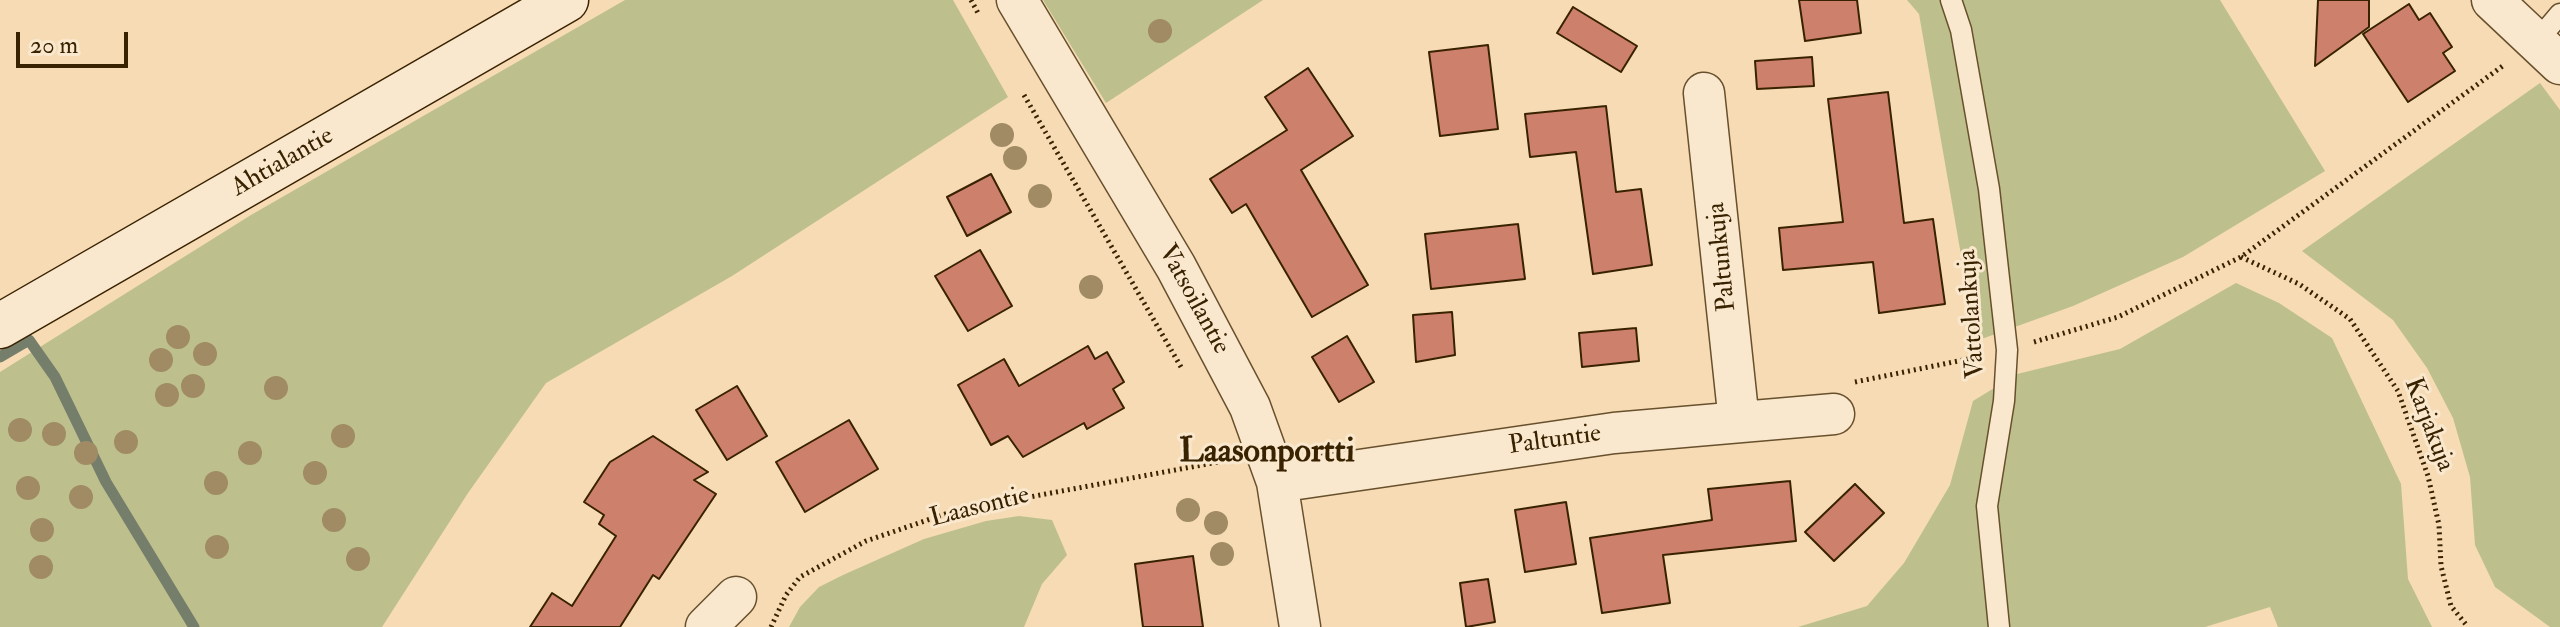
<!DOCTYPE html>
<style>
body{margin:0}
#map{position:relative;width:2560px;height:627px;overflow:hidden;background:#f6dbb4;font-family:"IM FELL Double Pica",serif}
canvas{display:block}
.scale{position:absolute;left:16px;top:32px;width:112px;height:36px;box-sizing:border-box;border:4px solid #392200;border-top:0;padding-left:10px;font-size:24px;line-height:28px;white-space:nowrap;color:#392200;-webkit-text-stroke:6px #f9e8ce;paint-order:stroke}
</style>
<div id="map">
<canvas width="2560" height="627"></canvas>
<div class="scale">20 m</div>
</div>
<script>
const g = document.querySelector('canvas').getContext('2d');
g.lineJoin = 'round';
function fillPath(path, color) {
  g.fillStyle = color;
  g.fill(path, 'evenodd');
}
function poly(rows) {
  const path = new Path2D();
  for (const r of rows) {
    path.moveTo(r[0], r[1]);
    for (let i = 2; i < r.length; i += 2) path.lineTo(r[i], r[i + 1]);
  }
  return path;
}
function stroke(path, color, width, dash) {
  g.strokeStyle = color;
  g.lineWidth = width;
  g.lineCap = dash ? 'butt' : 'round';
  g.setLineDash(dash || []);
  g.stroke(path);
}
function write(font, color, halo, rows, align = 'center') {
  g.font = font + ' "IM FELL Double Pica",serif';
  g.lineWidth = 6;
  g.setLineDash([]);
  g.textBaseline = 'middle';
  g.strokeStyle = halo;
  g.fillStyle = color;
  for (const [text, x, y, turn = 0] of rows) {
    g.save();
    g.translate(x, y);
    g.rotate((+turn || 0) * Math.PI / 180);
    g.textAlign = isNaN(turn) ? turn : align;
    if (halo) g.strokeText(text, 0, 0);
    g.fillText(text, 0, 0);
    g.restore();
  }
}
fillPath(poly([
 [625,0,953,0,1008,97,732,276,546,383,468,493,382,627,0,627,0,372,251,215],
 [1043,0,1263,0,1106,103],
 [1907,0,2220,0,2325,171,2183,257,2073,306,1976,341,1919,14],
 [2540,83,2560,110,2560,627,2550,627,2495,587,2475,545,2470,477,2453,418,2427,368,2393,320,2302,251],
 [2236,283,2279,303,2332,338,2401,484,2408,579,2432,627,2278,627,2270,607,2205,627,1798,627,1867,606,1904,563,1950,485,1973,401,2017,374,2120,349],
 [1019,516,1052,520,1067,555,1042,584,1024,627,789,627,800,607,819,587,843,575,924,539,986,521]
]), '#bdc08c');
stroke(poly([
 [0,357,29,340,55,377,106,482,194,627]
]), '#757e6a', 11);
const building = poly([
 [1799,0,1857,0,1861,33,1805,41,1799,0],
 [2318,0,2369,0,2369,27,2315,66,2318,0],
 [2409,4,2419,20,2430,13,2452,47,2443,53,2455,71,2408,102,2363,34,2409,4],
 [1573,7,1637,46,1621,72,1557,33,1573,7],
 [1488,45,1498,129,1440,136,1429,52,1488,45],
 [1812,57,1814,86,1757,89,1755,61,1812,57],
 [1308,68,1353,136,1301,170,1368,285,1312,317,1246,204,1232,213,1210,179,1287,130,1265,97,1308,68],
 [1888,92,1904,223,1933,219,1945,304,1879,313,1873,262,1783,270,1779,228,1843,222,1828,99,1888,92],
 [1606,106,1616,192,1641,189,1652,265,1593,274,1576,152,1530,157,1525,114,1606,106],
 [991,174,1011,212,967,236,947,197,991,174],
 [1518,224,1525,279,1431,289,1425,234,1518,224],
 [980,250,1012,306,968,331,935,276,980,250],
 [1452,312,1455,355,1416,362,1413,315,1452,312],
 [1636,328,1639,361,1582,367,1579,333,1636,328],
 [1347,336,1374,382,1339,402,1312,357,1347,336],
 [1088,346,1095,359,1107,352,1124,382,1113,389,1124,408,1087,429,1084,423,1023,457,1008,436,991,445,958,385,1004,359,1019,386,1088,346],
 [737,386,767,436,727,460,696,410,737,386],
 [849,420,878,469,805,512,776,462,849,420],
 [653,436,708,472,694,480,716,494,659,579,653,575,620,627,530,627,552,593,572,606,616,536,599,524,604,515,584,502,610,462,653,436],
 [1790,481,1796,541,1663,555,1670,603,1602,613,1590,538,1712,520,1708,489,1790,481],
 [1855,484,1884,513,1834,561,1805,532,1855,484],
 [1566,502,1576,564,1525,572,1515,510,1566,502],
 [1193,556,1203,627,1143,627,1135,564,1193,556],
 [1488,579,1495,622,1466,627,1460,583,1488,579]
]);
fillPath(building, '#cd806c');
stroke(building, '#392200', 2);
const lane = poly([
 [1951,0,1961,30,1989,189,2007,350,2004,401,1987,506,1999,627],
 [2538,40,2560,14]
]);
const street = poly([
 [1017,0,1176,267,1250,407,1277,482,1300,627],
 [2492,0,2560,64],
 [1704,93,1739,422],
 [1277,482,1614,433,1834,414],
 [706,627,736,597]
]);
const secondary = poly([
 [0,326,566,0]
]);
stroke(lane, '#68502d', 23);
stroke(street, '#68502d', 43);
stroke(secondary, '#392200', 47);
stroke(poly([
 [971,0,978,13],
 [1024,95,1181,367],
 [2241,257,2299,284,2350,319,2398,391,2428,476,2439,525,2441,566,2451,606,2468,627],
 [2034,342,2118,317,2241,257,2504,65],
 [1855,382,1978,357],
 [771,627,786,595,800,577,866,541,954,511,1229,460]
]), '#392200', 5, [2, 4]);
stroke(lane, '#f9e8ce', 20);
stroke(street, '#f9e8ce', 40);
stroke(secondary, '#f9e8ce', 44);
g.fillStyle = '#a08b64';
for (const [x, y] of [
 [1160,31],
 [1002,135],
 [1015,158],
 [1040,196],
 [1091,287],
 [178,337],
 [205,354],
 [161,360],
 [193,386],
 [276,388],
 [167,395],
 [20,430],
 [54,434],
 [343,436],
 [126,442],
 [86,453],
 [250,453],
 [315,473],
 [216,483],
 [28,488],
 [81,497],
 [1188,510],
 [334,520],
 [1216,523],
 [42,530],
 [217,547],
 [1222,554],
 [358,559],
 [41,567]
]) {
  g.beginPath();
  g.arc(x, y, 12, 0, 2 * Math.PI);
  g.fill();
}
write('26px', '#392200', '#f9e8ce', [
 ["Ahtialantie",283,163,-30],
 ["Paltunkuja",1723,257,-96],
 ["Vatsoilantie",1193,300,61],
 ["Vattolankuja",1973,314,-94],
 ["Karjakuja",2428,425,69],
 ["Paltuntie",1555,441,-8],
 ["Laasontie",980,508,-14]
]);
write('bold 34px', '#392200', '#f9e8ce', [
 ["Laasonportti",1267,454]
]);
</script>
